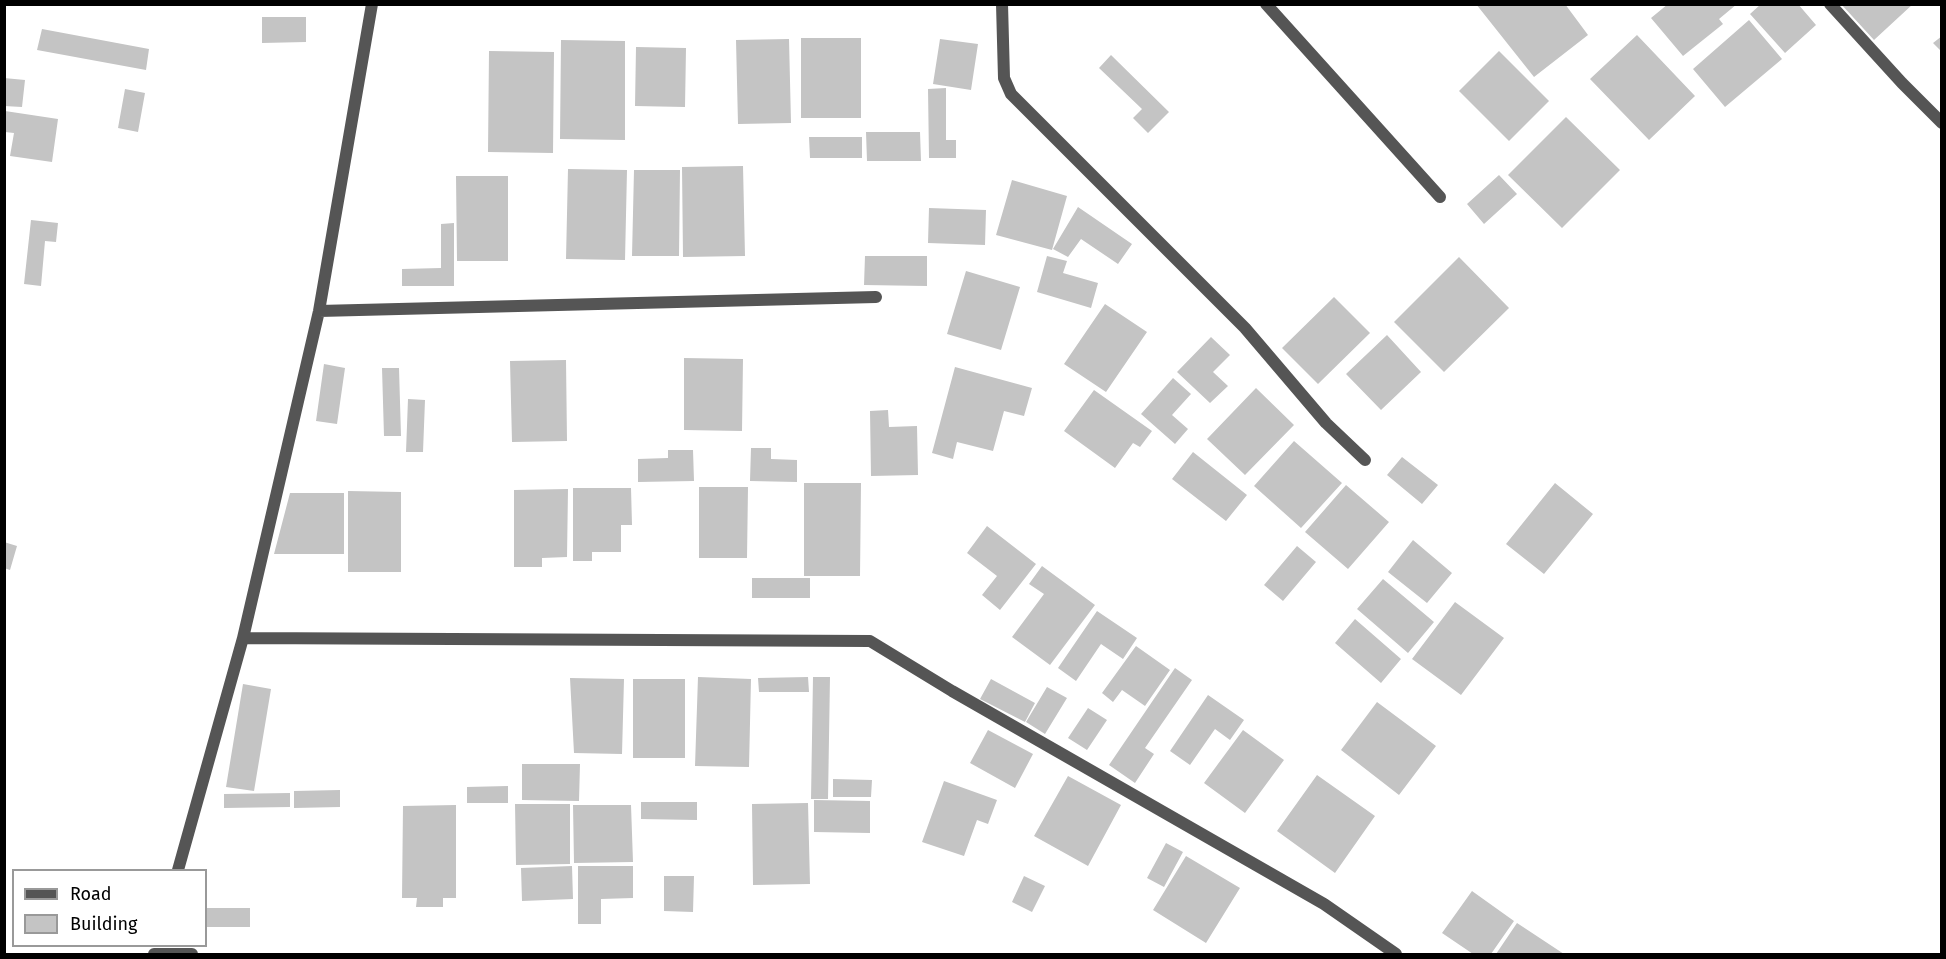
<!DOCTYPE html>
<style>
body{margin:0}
#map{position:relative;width:1946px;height:959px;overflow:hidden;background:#fff;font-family:"Fira Sans",sans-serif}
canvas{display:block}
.frame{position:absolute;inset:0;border:6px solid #000;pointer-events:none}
.legend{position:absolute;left:12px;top:869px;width:195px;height:78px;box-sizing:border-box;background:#fff;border:2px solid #999;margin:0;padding:8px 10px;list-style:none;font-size:18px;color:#000}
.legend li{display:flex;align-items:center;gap:12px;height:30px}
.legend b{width:30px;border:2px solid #999}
</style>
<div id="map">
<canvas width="1946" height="959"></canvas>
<div class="frame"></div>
<ul class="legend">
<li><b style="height:8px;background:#555"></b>Road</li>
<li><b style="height:16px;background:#c4c4c4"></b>Building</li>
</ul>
</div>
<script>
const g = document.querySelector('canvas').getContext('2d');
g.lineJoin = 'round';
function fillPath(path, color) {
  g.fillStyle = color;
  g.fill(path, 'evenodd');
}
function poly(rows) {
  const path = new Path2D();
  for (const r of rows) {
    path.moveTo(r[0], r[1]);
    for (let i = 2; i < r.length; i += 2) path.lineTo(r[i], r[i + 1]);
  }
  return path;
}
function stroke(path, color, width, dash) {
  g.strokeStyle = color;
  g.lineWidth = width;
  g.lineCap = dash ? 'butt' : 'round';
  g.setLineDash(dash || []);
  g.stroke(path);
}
fillPath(poly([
 [1476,4,1565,4,1588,35,1534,77],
 [1668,4,1737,4,1719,19,1723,24,1683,56,1651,18],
 [1761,4,1798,4,1816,25,1785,53,1750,14],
 [1841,4,1913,4,1874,40],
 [262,17,306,17,306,42,262,43],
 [1749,20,1782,59,1725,107,1693,69],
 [42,29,149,49,146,70,37,50],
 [1637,35,1695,96,1649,140,1590,79],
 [1942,36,1942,52,1933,43],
 [801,38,861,38,861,118,801,118],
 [789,39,791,123,738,124,736,40],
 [940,39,978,44,971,90,933,84],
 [561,40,625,41,625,140,560,139],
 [636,47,686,48,685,107,635,106],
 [489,51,554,52,553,153,488,152],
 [1499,51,1549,101,1509,141,1459,91],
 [1111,55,1169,112,1148,133,1133,118,1142,109,1099,68],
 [4,78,25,80,22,107,4,106],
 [946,88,946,140,956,140,956,158,929,158,928,89],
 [125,89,145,93,138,132,118,128],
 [5,111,58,119,52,162,10,156,14,133,5,132],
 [1566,117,1620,170,1562,228,1508,175],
 [866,132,920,132,921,161,867,161],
 [809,137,862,137,862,158,810,158],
 [743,166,745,256,683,257,682,167],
 [568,169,627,170,625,260,566,259],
 [634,170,680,170,679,256,632,256],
 [1499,175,1517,194,1484,224,1467,204],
 [456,176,508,176,508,261,457,261],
 [1012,180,1067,196,1052,250,996,235],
 [1078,207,1132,244,1118,264,1081,239,1068,257,1053,249],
 [929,208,986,210,985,245,928,243],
 [31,220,58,223,56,242,45,241,41,286,24,284],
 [454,223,454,286,402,286,402,269,441,268,441,224],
 [865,256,927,256,927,286,864,285],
 [1047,256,1067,261,1063,273,1098,283,1091,308,1037,292],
 [1459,257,1509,308,1444,372,1394,322],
 [966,271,1020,287,1001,350,947,334],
 [1334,297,1370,333,1318,384,1282,348],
 [1105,304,1147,332,1106,392,1064,364],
 [1387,335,1421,372,1381,410,1346,374],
 [1211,337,1230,355,1213,372,1228,386,1210,403,1177,372],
 [684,358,743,359,742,431,684,430],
 [566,360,567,441,512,442,510,361],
 [324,364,345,368,337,424,316,421],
 [955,367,1032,388,1024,416,1004,411,993,451,957,442,953,459,932,453],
 [382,368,399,368,401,436,384,436],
 [1173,378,1191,394,1172,415,1188,429,1175,444,1141,414],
 [1256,388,1294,425,1245,475,1207,439],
 [1094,390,1152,431,1140,447,1133,443,1115,468,1064,431],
 [408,399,425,400,423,452,406,452],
 [888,410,889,427,917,426,918,475,871,476,870,411],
 [1294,441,1342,483,1301,528,1254,486],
 [751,448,771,448,771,459,797,460,797,482,750,481],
 [668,450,693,450,694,481,638,482,638,459,668,458],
 [1193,452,1247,495,1226,521,1172,479],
 [1402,457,1438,485,1422,504,1387,475],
 [804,483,861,483,860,576,804,576],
 [1555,483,1593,514,1544,574,1506,544],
 [1346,485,1389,522,1348,569,1305,532],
 [699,487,748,487,747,558,699,558],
 [573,488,631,488,632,525,621,525,621,552,592,552,592,561,573,561],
 [568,489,567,557,542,558,542,567,514,567,514,490],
 [348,491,401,492,401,572,348,572],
 [290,493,344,493,344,554,274,554],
 [987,526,1036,564,1000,610,982,595,997,576,967,553],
 [1413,540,1452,573,1427,603,1388,572],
 [4,542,17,546,10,570,4,568],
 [1297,546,1316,562,1283,601,1264,585],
 [1042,566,1095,605,1050,665,1012,637,1044,594,1029,584],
 [752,578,810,578,810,598,752,598],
 [1383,579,1434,622,1408,653,1357,609],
 [1455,602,1504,638,1461,695,1412,659],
 [1097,611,1137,638,1123,659,1101,644,1076,681,1058,668],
 [1355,619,1401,659,1381,683,1335,643],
 [1136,646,1170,670,1145,706,1122,690,1113,702,1102,693],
 [1175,668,1192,680,1145,748,1154,754,1135,783,1109,765],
 [698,677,751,679,749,767,695,766],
 [808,677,809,692,759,692,758,678],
 [813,677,830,677,828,799,811,799],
 [570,678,624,679,622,754,574,753],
 [633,679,685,679,685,758,633,758],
 [991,679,1035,703,1025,722,980,699],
 [243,684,271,689,254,791,226,787],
 [1047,687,1067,698,1045,734,1026,722],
 [1208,695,1244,720,1230,740,1215,729,1190,765,1170,751],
 [1377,702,1436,746,1399,795,1341,750],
 [1088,708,1107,720,1087,750,1068,738],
 [988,730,1033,754,1015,788,970,763],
 [1243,730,1284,760,1245,813,1204,783],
 [522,764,580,764,579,801,522,800],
 [1317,775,1375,816,1335,873,1277,831],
 [1068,776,1121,805,1088,866,1034,836],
 [833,779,872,780,871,797,833,797],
 [944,781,997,800,988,824,977,820,964,856,922,842],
 [508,786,508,803,467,803,467,787],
 [340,790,340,807,294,808,294,791],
 [290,793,290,807,224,808,224,794],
 [814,800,870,801,870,833,814,832],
 [641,802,697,802,697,820,641,819],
 [808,803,810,884,753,885,752,804],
 [515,804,570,804,570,864,516,865],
 [456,805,456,898,443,898,443,907,416,907,417,898,402,898,403,806],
 [573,805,631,805,633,862,574,863],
 [1166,843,1183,852,1164,887,1147,878],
 [1186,856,1240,888,1206,943,1153,910],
 [572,866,573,899,522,901,521,868],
 [578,866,633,866,633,898,601,899,601,924,578,924],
 [664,876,694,876,693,912,664,911],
 [1024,876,1045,886,1032,912,1012,902],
 [1472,891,1514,921,1491,954,1473,954,1442,933],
 [206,908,250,908,250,927,206,927],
 [1517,923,1564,954,1496,954]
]), '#c4c4c4');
stroke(poly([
 [1002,4,1004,78,1011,94,1245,328,1326,423,1365,460],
 [1266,4,1440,197],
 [1830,4,1902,83,1942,123],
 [319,311,876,297],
 [243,638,870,641,952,691,1324,904,1396,954],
 [178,870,243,638,319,311,372,4],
 [154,954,192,954]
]), '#555', 12);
</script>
